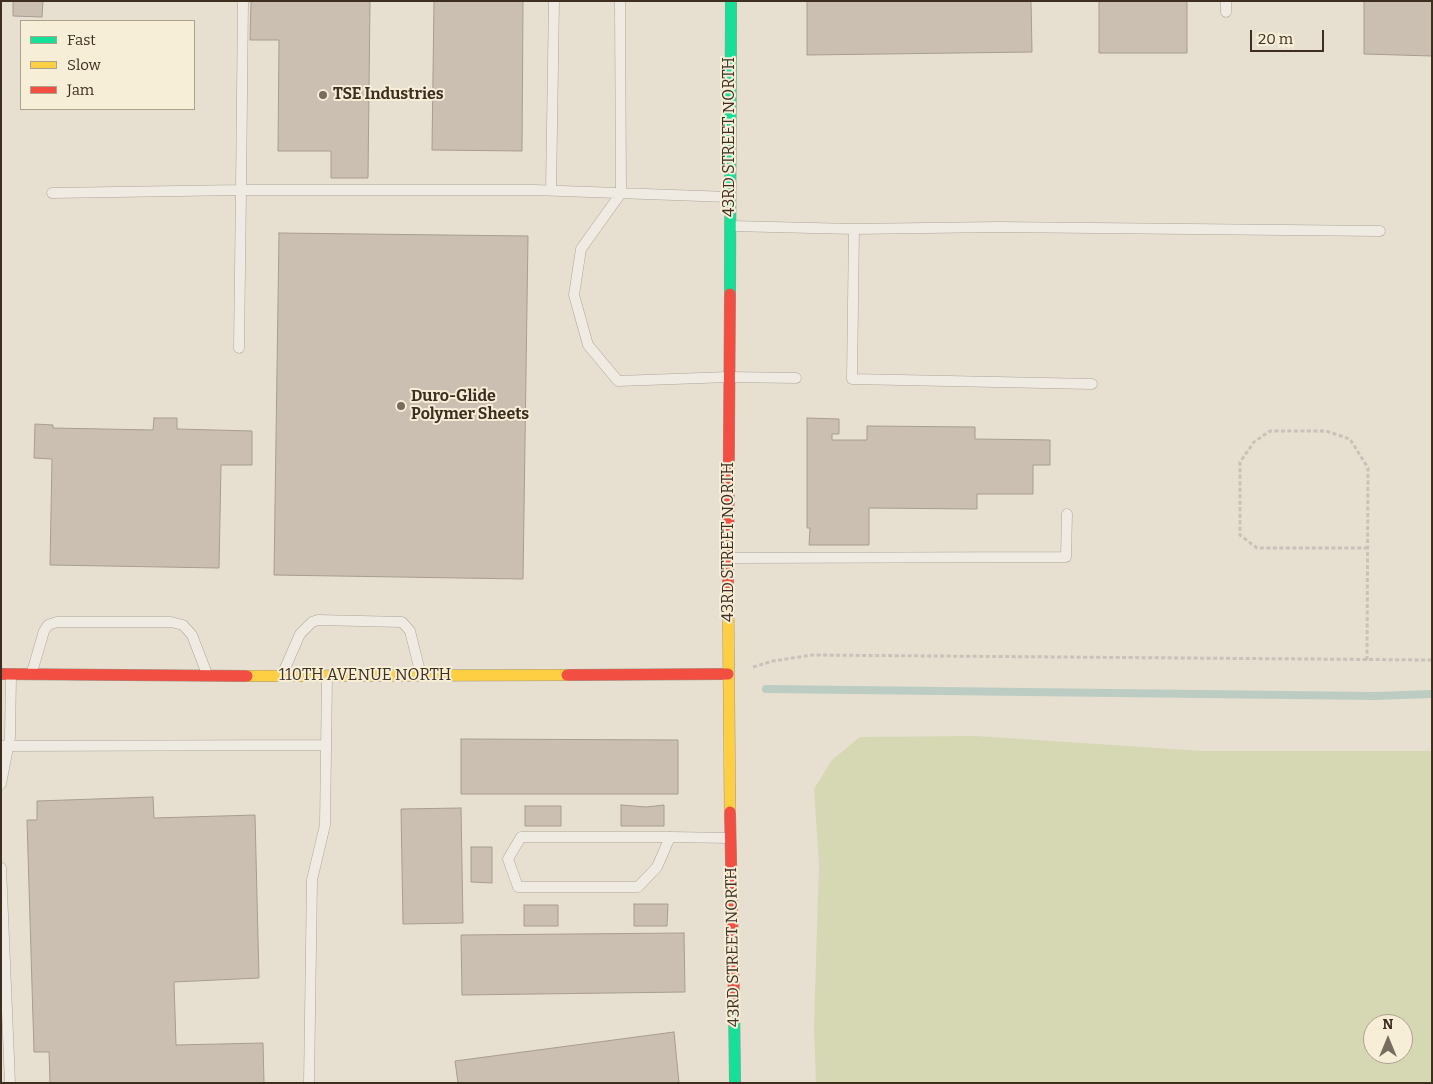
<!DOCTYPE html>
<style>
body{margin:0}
#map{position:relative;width:1433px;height:1084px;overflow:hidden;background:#e7e0d1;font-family:Bitter,serif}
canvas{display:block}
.frame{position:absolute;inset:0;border:2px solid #3d2e20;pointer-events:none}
.legend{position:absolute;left:20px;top:20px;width:175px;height:90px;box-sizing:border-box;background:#f7eed8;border:1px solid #ada18e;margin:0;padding:6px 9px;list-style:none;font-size:15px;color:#3d2e20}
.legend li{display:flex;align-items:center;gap:10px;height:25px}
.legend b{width:25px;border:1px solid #ada18e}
.north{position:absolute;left:1363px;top:1014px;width:50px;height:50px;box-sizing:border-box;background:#f7eed8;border:1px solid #ada18e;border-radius:50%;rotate:0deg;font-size:14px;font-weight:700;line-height:20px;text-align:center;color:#3d2e20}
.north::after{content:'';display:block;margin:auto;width:18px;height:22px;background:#786c5e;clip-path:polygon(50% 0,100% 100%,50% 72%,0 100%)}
.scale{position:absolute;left:1250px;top:30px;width:74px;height:22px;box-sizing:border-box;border:2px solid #3d2e20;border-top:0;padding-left:6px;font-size:15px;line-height:18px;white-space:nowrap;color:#3d2e20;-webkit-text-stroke:4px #f7eed8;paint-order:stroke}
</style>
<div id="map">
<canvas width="1433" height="1084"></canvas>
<div class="frame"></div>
<ul class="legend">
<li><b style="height:6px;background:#16e098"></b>Fast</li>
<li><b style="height:6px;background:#ffcf43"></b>Slow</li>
<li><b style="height:6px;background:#f24e42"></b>Jam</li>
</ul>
<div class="north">N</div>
<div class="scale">20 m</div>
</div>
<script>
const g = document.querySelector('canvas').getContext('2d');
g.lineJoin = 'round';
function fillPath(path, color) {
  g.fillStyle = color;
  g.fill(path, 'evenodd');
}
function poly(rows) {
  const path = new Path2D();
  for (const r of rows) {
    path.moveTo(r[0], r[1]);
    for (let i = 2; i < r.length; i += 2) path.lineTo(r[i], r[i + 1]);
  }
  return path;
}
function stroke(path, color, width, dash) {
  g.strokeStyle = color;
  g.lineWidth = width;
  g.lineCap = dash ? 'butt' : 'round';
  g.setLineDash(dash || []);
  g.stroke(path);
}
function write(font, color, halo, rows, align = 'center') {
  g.font = font + ' Bitter,serif';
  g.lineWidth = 4;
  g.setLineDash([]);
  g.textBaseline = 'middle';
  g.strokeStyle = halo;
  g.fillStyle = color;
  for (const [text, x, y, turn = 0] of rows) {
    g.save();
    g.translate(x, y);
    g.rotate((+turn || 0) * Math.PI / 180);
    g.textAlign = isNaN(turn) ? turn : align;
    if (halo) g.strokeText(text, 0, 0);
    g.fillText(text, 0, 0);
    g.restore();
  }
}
fillPath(poly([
 [976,736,1203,751,1432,751,1432,1083,816,1083,814,1026,819,864,814,789,832,760,860,737],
 [1373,1024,1403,1024,1403,1054,1373,1054]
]), '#d6d7b3');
stroke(poly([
 [766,689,1375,696,1432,694]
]), '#bcccc2', 8);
const building = poly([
 [13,1,43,1,42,17,13,16,13,1],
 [251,1,370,1,368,178,331,178,331,151,278,151,279,40,250,40,251,1],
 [434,1,523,1,522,151,432,150,434,1],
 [807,1,1031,1,1032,52,807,55,807,1],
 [1099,1,1187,1,1187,53,1099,53,1099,1],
 [1364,1,1432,1,1432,56,1364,54,1364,1],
 [279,233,528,236,523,579,274,575,279,233],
 [154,418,177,418,177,429,252,431,252,465,221,465,219,568,50,565,52,459,34,458,35,424,53,425,53,428,153,430,154,418],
 [807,418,839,419,839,434,832,434,832,440,867,440,867,426,975,427,975,439,1050,440,1050,465,1033,465,1033,494,977,494,977,509,869,508,869,545,809,545,810,528,807,528,807,418],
 [461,739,678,740,678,794,461,794,461,739],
 [153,797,154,818,255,815,259,978,174,982,176,1045,263,1043,264,1083,50,1083,49,1052,34,1052,27,820,37,820,37,801,153,797],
 [621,805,646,807,664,805,664,826,621,826,621,805],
 [525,806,561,806,561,826,525,826,525,806],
 [461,808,463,923,403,924,401,809,461,808],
 [471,847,492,847,492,883,471,882,471,847],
 [634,904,668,904,667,926,634,926,634,904],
 [524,905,558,905,558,926,524,926,524,905],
 [684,933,685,992,462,995,461,935,684,933],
 [674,1032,679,1083,458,1083,455,1061,674,1032]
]);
fillPath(building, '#cbbfb2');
stroke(building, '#a89c90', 1);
const lane = poly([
 [243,1,241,190,534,190,729,197],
 [620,1,621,193,581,249,574,295,588,345,618,381,729,377,796,378],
 [1226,1,1226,12],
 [551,190,554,1],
 [52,193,241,190,239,348],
 [731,226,854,229,852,379,1092,384],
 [854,229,998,227,1380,231],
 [730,558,1066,557,1067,514],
 [32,672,44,631,48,625,57,622,171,622,183,625,192,635,207,674],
 [283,673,300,634,312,622,318,620,402,622,410,631,421,675],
 [1,746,326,745],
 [1,784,10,737,11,676],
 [670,837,657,867,638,887,518,887,508,859,521,837,670,837,730,838],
 [1,868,10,1083],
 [309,1083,312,880,325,825,327,678]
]);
const fast = poly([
 [730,294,731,1],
 [734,1002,735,1083]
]);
const slow = poly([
 [728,583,730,812],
 [247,676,567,675]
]);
const jam = poly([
 [728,583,730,294],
 [1,674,247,676],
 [567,675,728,674],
 [730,812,734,1002]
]);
stroke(lane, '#ada599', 11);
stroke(fast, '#9c958a', 12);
stroke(slow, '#9c958a', 12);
stroke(jam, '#9c958a', 12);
stroke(poly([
 [1367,660,1368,468,1350,439,1326,431,1270,431,1254,442,1240,462,1240,535,1257,548,1368,548],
 [753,667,773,661,812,655,1432,660]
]), '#c8c2b9', 3, [4, 2.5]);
stroke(lane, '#efebe3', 10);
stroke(fast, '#16e098', 11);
stroke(slow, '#ffcf43', 11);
stroke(jam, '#f24e42', 11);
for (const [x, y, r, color] of [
 [323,95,5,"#786c5e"],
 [401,406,5,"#786c5e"]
]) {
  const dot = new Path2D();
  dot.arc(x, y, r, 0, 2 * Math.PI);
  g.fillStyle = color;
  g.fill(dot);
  stroke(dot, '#f7eed8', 2);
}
write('bold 16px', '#3d2e20', '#f7eed8', [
 ["TSE Industries",333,95],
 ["Duro-Glide",411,397],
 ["Polymer Sheets",411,415]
], 'left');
write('16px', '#3d2e20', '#f7eed8', [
 ["43RD STREET NORTH",730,137,-90],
 ["43RD STREET NORTH",729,542,-90],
 ["110TH AVENUE NORTH",365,676],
 ["43RD STREET NORTH",733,947,-91]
]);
</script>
